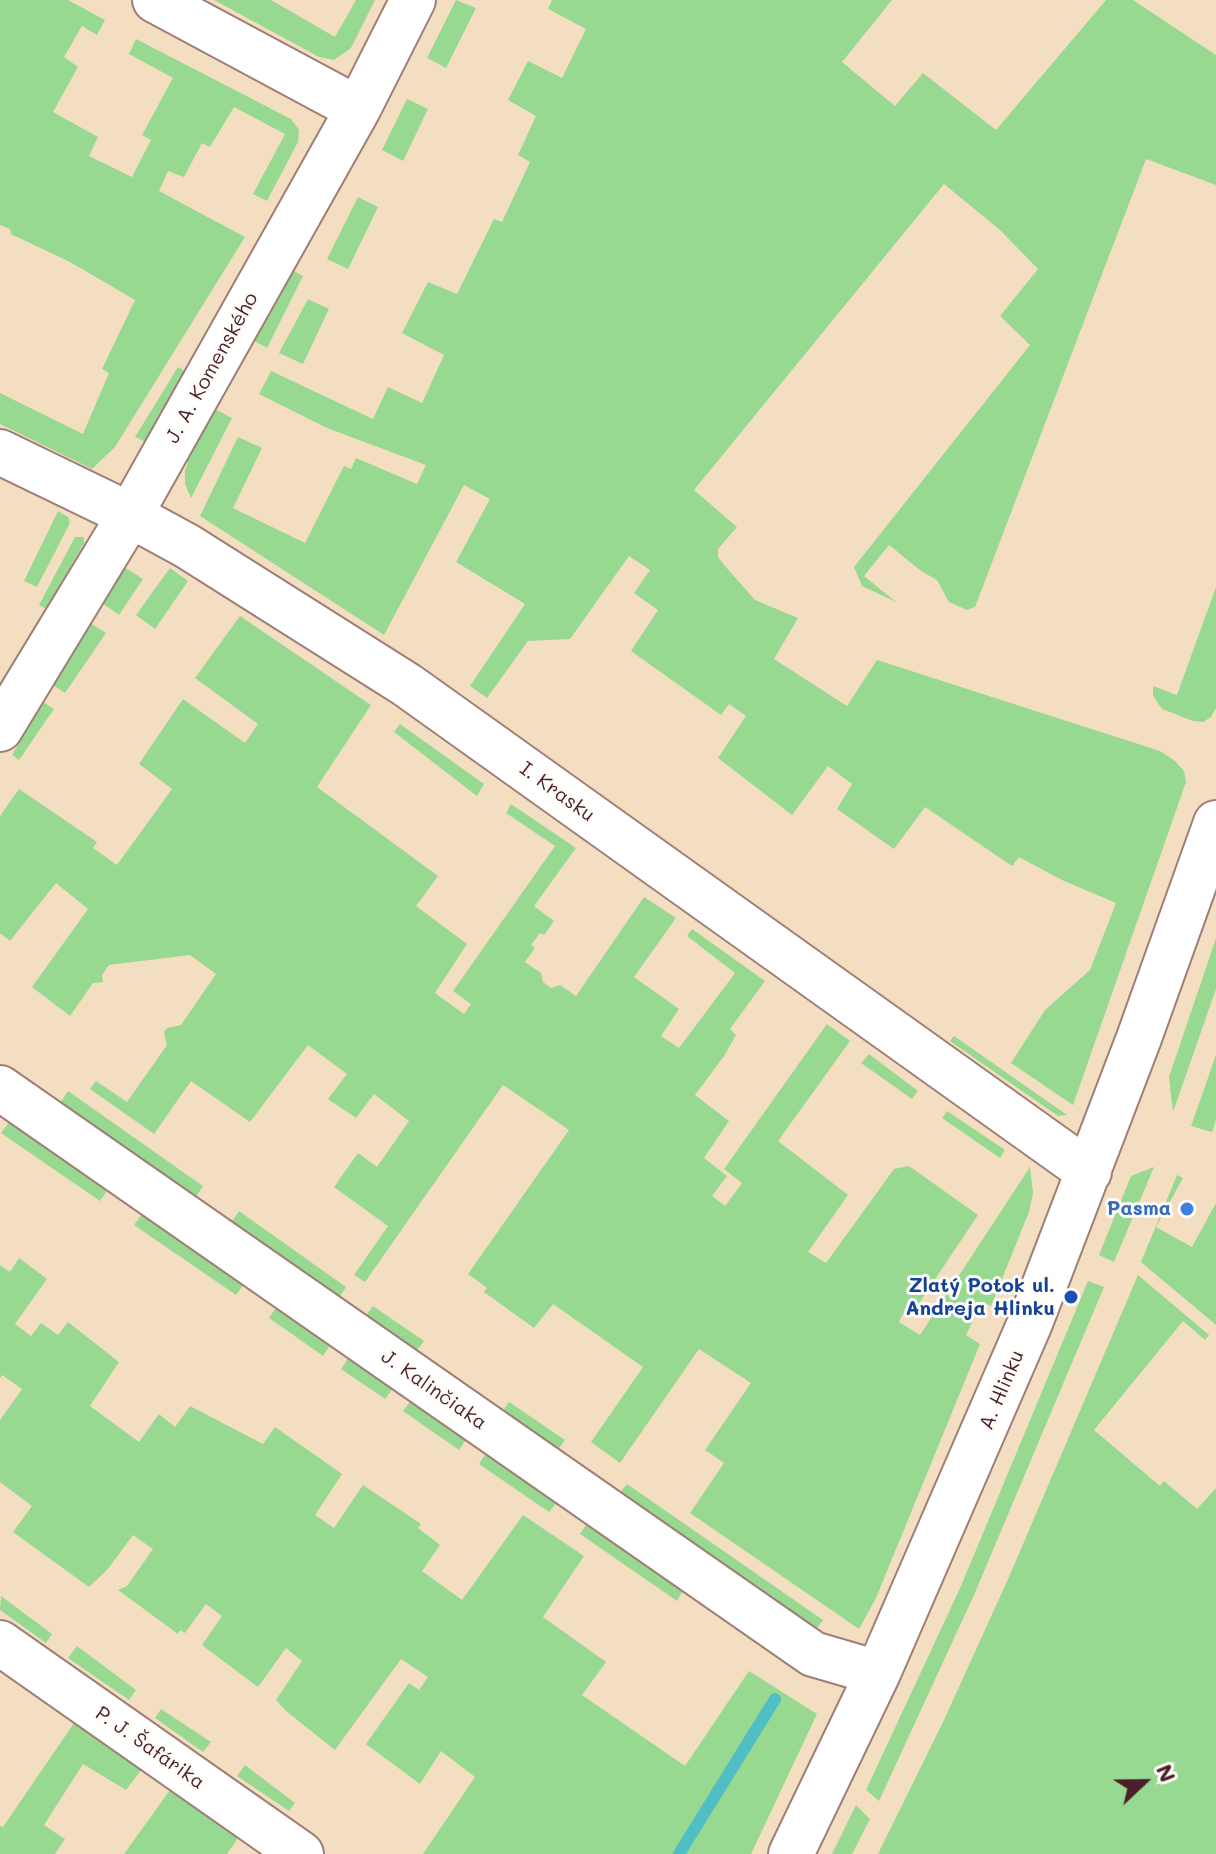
<!DOCTYPE html>
<meta charset="utf-8">
<style>
body{margin:0}
#map{position:relative;width:1216px;height:1854px;overflow:hidden;background:#f4dec2;font-family:Mali,sans-serif}
canvas{display:block}
.north{position:absolute;left:1104px;top:1742px;width:80px;height:80px;-webkit-text-stroke:6px #fdfcf7;paint-order:stroke;rotate:68deg;font-size:22px;font-weight:700;line-height:32px;text-align:center;color:#4a1f2b}
.north::after{content:'';display:block;margin:auto;width:28px;height:36px;background:#4a1f2b;clip-path:polygon(50% 0,100% 100%,50% 72%,0 100%)}
</style>
<div id="map">
<canvas width="1216" height="1854"></canvas>
<div class="north">N</div>
</div>
<script>
const g = document.querySelector('canvas').getContext('2d');
g.lineJoin = 'round';
function fillPath(path, color) {
  g.fillStyle = color;
  g.fill(path, 'evenodd');
}
function poly(rows) {
  const path = new Path2D();
  for (const r of rows) {
    path.moveTo(r[0], r[1]);
    for (let i = 2; i < r.length; i += 2) path.lineTo(r[i], r[i + 1]);
  }
  return path;
}
function stroke(path, color, width, dash) {
  g.strokeStyle = color;
  g.lineWidth = width;
  g.lineCap = dash ? 'butt' : 'round';
  g.setLineDash(dash || []);
  g.stroke(path);
}
function write(font, color, halo, rows, align = 'center') {
  g.font = font + ' Mali,sans-serif';
  g.lineWidth = 6;
  g.setLineDash([]);
  g.textBaseline = 'middle';
  g.strokeStyle = halo;
  g.fillStyle = color;
  for (const [text, x, y, turn = 0] of rows) {
    g.save();
    g.translate(x, y);
    g.rotate((+turn || 0) * Math.PI / 180);
    g.textAlign = isNaN(turn) ? turn : align;
    if (halo) g.strokeText(text, 0, 0);
    g.fillText(text, 0, 0);
    g.restore();
  }
}
fillPath(poly([
 [0,0,68,0,105,20,97,35,82,26,64,57,78,67,53,112,98,137,89,156,132,177,151,140,142,135,173,78,129,54,136,39,291,119,299,130,298,142,267,201,253,194,285,134,234,107,210,147,202,143,184,177,168,171,159,191,245,237,115,447,92,469,0,424,0,393,83,434,109,373,102,369,135,300,70,262,11,234,10,229,0,225],
 [214,0,271,0,335,37,356,0,375,0,351,48,334,60,319,57],
 [456,0,476,8,446,68,427,58],
 [552,0,892,0,842,62,895,106,923,73,996,130,1106,0,1133,0,1216,55,1216,185,1146,159,975,607,967,610,949,602,937,580,921,571,889,545,864,576,896,602,862,586,854,567,1030,345,1000,316,1038,269,1000,230,944,184,694,490,737,527,718,549,718,557,725,566,755,600,798,618,774,659,847,706,877,660,1160,751,1175,761,1184,771,1186,782,1073,1105,1011,1063,1045,1010,1090,970,1116,903,1062,880,1019,857,1012,866,925,807,894,849,837,809,852,784,828,766,792,815,718,758,746,716,729,704,721,715,631,651,658,610,634,593,650,570,629,556,570,639,528,641,487,698,470,686,525,604,456,562,490,499,464,485,384,635,200,516,238,437,262,448,233,508,305,543,344,466,351,469,356,458,417,484,426,465,327,428,259,394,271,371,373,419,388,387,422,403,444,355,402,333,428,282,457,294,494,219,502,222,530,162,518,155,536,116,508,100,528,61,562,78,586,29,548,9],
 [407,99,428,109,403,161,382,150],
 [358,197,378,207,348,269,327,259],
 [289,268,303,276,267,348,251,339],
 [308,299,329,309,303,364,279,353],
 [178,367,186,372,146,442,135,437],
 [213,408,232,418,191,498,185,484,185,470,188,463,185,460],
 [58,511,68,517,70,523,37,587,24,581],
 [75,537,84,537,84,543,46,609,39,605],
 [124,567,143,579,119,615,102,603],
 [170,568,188,581,155,629,136,615],
 [1216,587,1216,708,1211,717,1203,722,1193,721,1162,709,1153,696,1153,686,1177,695],
 [240,616,371,705,317,787,438,876,416,906,467,944,435,993,464,1014,471,1004,453,991,555,846,506,813,511,804,576,848,534,906,554,921,544,935,540,933,531,945,535,948,525,962,541,973,543,982,551,988,560,985,576,996,644,897,676,918,634,977,679,1009,661,1036,679,1048,735,973,687,936,692,929,765,981,730,1029,736,1035,724,1056,695,1095,729,1121,704,1158,727,1176,712,1196,725,1206,742,1183,724,1169,827,1024,850,1041,778,1141,848,1195,808,1252,826,1263,894,1169,909,1166,978,1215,909,1318,903,1314,899,1322,920,1335,1030,1167,1033,1193,1029,1212,991,1306,982,1302,966,1335,980,1344,876,1598,859,1629,690,1513,724,1463,705,1450,751,1383,699,1349,620,1463,591,1442,643,1367,553,1304,534,1328,484,1292,487,1288,468,1274,569,1130,503,1085,365,1282,354,1275,388,1226,334,1187,358,1153,377,1167,409,1121,374,1094,356,1118,328,1099,347,1074,308,1045,250,1122,191,1081,154,1134,90,1089,96,1081,127,1102,167,1045,164,1032,167,1028,181,1025,216,974,190,955,109,965,102,975,103,982,93,983,70,1016,32,987,88,909,56,883,10,941,0,933,0,816,19,789,97,842,93,848,117,865,172,789,139,764,183,699,245,743,258,724,195,678],
 [90,623,106,633,65,693,53,685],
 [43,702,54,709,19,760,12,755],
 [400,724,484,784,477,796,394,732],
 [1216,938,1216,989,1173,1112,1169,1077],
 [954,1036,1067,1115,1058,1116,950,1041],
 [869,1054,918,1091,912,1099,861,1063],
 [1216,1055,1216,1120,1212,1132,1191,1126],
 [68,1091,203,1186,195,1198,60,1103],
 [947,1111,1005,1150,1000,1158,942,1118],
 [10,1121,108,1189,100,1201,1,1133],
 [1154,1167,1114,1262,1099,1255,1131,1176],
 [1177,1175,1183,1178,1156,1227,1192,1247,1216,1203,1216,1325,1141,1262],
 [239,1211,346,1287,338,1299,230,1224],
 [143,1213,244,1284,236,1295,134,1225],
 [19,1258,47,1279,15,1324,31,1336,41,1323,58,1335,68,1322,119,1362,90,1406,139,1442,159,1414,175,1427,190,1406,263,1444,275,1427,342,1474,315,1515,334,1528,363,1485,421,1524,418,1528,440,1545,422,1571,462,1600,523,1515,584,1556,543,1617,606,1662,582,1695,685,1766,749,1671,817,1714,751,1854,423,1854,475,1777,441,1751,420,1784,366,1744,409,1683,419,1690,428,1677,401,1659,335,1750,286,1711,276,1700,302,1661,286,1648,258,1687,202,1645,222,1616,206,1604,185,1633,180,1630,178,1634,118,1590,127,1586,153,1549,133,1535,107,1570,89,1587,13,1532,32,1506,0,1482,0,1420,22,1389,2,1375,0,1378,0,1265,10,1272],
 [1138,1275,1209,1335,1205,1340,1183,1321,1094,1430,1160,1486,1164,1481,1197,1509,1216,1488,1216,1854,878,1854,944,1720,1009,1577],
 [1088,1281,1104,1287,974,1595,879,1801,866,1790,961,1586],
 [277,1306,331,1344,323,1356,269,1318],
 [373,1306,424,1341,415,1353,364,1318],
 [349,1357,394,1387,385,1399,341,1369],
 [412,1399,467,1438,459,1450,403,1411],
 [509,1402,565,1440,557,1451,502,1412],
 [487,1452,558,1501,549,1512,479,1464],
 [627,1484,823,1620,815,1631,619,1494],
 [588,1522,684,1589,677,1601,580,1534],
 [1,1596,52,1634,46,1643,0,1610],
 [77,1646,136,1690,129,1700,68,1658],
 [161,1709,211,1742,203,1752,155,1718],
 [74,1723,141,1770,126,1790,83,1764,44,1825,65,1839,55,1854,0,1854,0,1826,3,1827],
 [245,1765,295,1803,289,1811,237,1776],
 [170,1790,238,1838,227,1854,124,1854],
 [856,1805,870,1819,852,1854,832,1854]
]), '#97d991');
stroke(poly([
 [679,1854,775,1699]
]), '#50bfc5', 12);
const minor = poly([
 [155,0,358,109],
 [0,452,130,515,187,546,407,685,1089,1172],
 [0,729,130,515,358,109,413,0],
 [0,1088,813,1654,878,1673],
 [0,1643,301,1854],
 [791,1854,878,1673,1030,1323,1139,1038,1216,823]
]);
stroke(minor, '#9f7e76', 48);
stroke(minor, '#fff', 44);
for (const [x, y, r, color] of [
 [1187,1209,8,"#3f7fe0"],
 [1071,1297,8,"#1a4fb4"]
]) {
  const dot = new Path2D();
  dot.arc(x, y, r, 0, 2 * Math.PI);
  g.fillStyle = color;
  g.fill(dot);
  stroke(dot, '#fdfcf7', 3);
}
write('20px', '#4a1f2b', '#fdfcf7', [
 ["J. A. Komenského",212,368,-61],
 ["I. Krasku",557,792,36],
 ["J. Kalinčiaka",434,1390,35],
 ["A. Hlinku",1002,1390,-67],
 ["P. J. Šafárika",150,1748,35]
]);
write('bold 20px', '#366cbe', '#fdfcf7', [
 ["Pasma",1171,1209]
], 'right');
write('bold 20px', '#164399', '#fdfcf7', [
 ["Zlatý Potok ul.",1055,1286],
 ["Andreja Hlinku",1055,1309]
], 'right');
</script>
